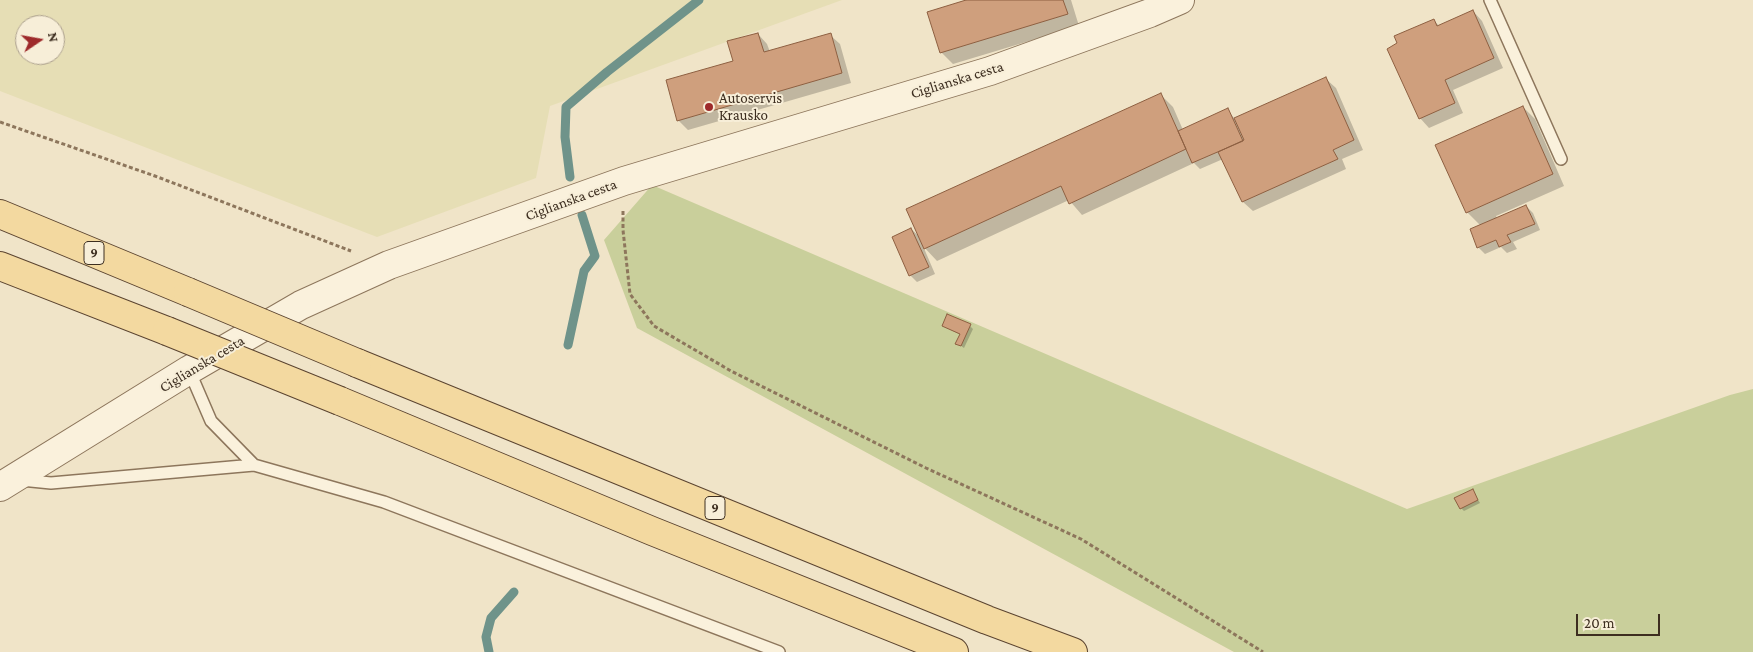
<!DOCTYPE html>
<style>
body{margin:0}
#map{position:relative;width:1753px;height:652px;overflow:hidden;background:#f0e4c8;font-family:"Crimson Pro",serif}
canvas{display:block}
.north{position:absolute;left:15px;top:15px;width:50px;height:50px;box-sizing:border-box;background:#f7eed8;border:1px solid #ada18e;border-radius:50%;rotate:78deg;font-size:14px;font-weight:700;line-height:20px;text-align:center;color:#3d2e20}
.north::after{content:'';display:block;margin:auto;width:18px;height:22px;background:#9e2a2b;clip-path:polygon(50% 0,100% 100%,50% 72%,0 100%)}
.scale{position:absolute;left:1576px;top:614px;width:84px;height:22px;box-sizing:border-box;border:2px solid #3d2e20;border-top:0;padding-left:6px;font-size:15px;line-height:18px;white-space:nowrap;color:#3d2e20;-webkit-text-stroke:4px #f7eed8;paint-order:stroke}
</style>
<div id="map">
<canvas width="1753" height="652"></canvas>
<div class="north">N</div>
<div class="scale">20 m</div>
</div>
<script>
const g = document.querySelector('canvas').getContext('2d');
g.lineJoin = 'round';
function fillPath(path, color) {
  g.fillStyle = color;
  g.fill(path, 'evenodd');
}
function poly(rows) {
  const path = new Path2D();
  for (const r of rows) {
    path.moveTo(r[0], r[1]);
    for (let i = 2; i < r.length; i += 2) path.lineTo(r[i], r[i + 1]);
  }
  return path;
}
function stroke(path, color, width, dash) {
  g.strokeStyle = color;
  g.lineWidth = width;
  g.lineCap = dash ? 'butt' : 'round';
  g.setLineDash(dash || []);
  g.stroke(path);
}
function write(font, color, halo, rows, align = 'center') {
  g.font = font + ' "Crimson Pro",serif';
  g.lineWidth = 4;
  g.setLineDash([]);
  g.textBaseline = 'middle';
  g.strokeStyle = halo;
  g.fillStyle = color;
  for (const [text, x, y, turn = 0] of rows) {
    g.save();
    g.translate(x, y);
    g.rotate((+turn || 0) * Math.PI / 180);
    g.textAlign = isNaN(turn) ? turn : align;
    if (halo) g.strokeText(text, 0, 0);
    g.fillText(text, 0, 0);
    g.restore();
  }
}
fillPath(poly([
 [0,0,842,0,550,106,536,178,377,237,0,91],
 [25,25,55,25,55,55,25,55]
]), '#e6deb5');
fillPath(poly([
 [652,185,1407,509,1730,395,1753,389,1753,652,1234,652,637,328,604,240]
]), '#c9cf9b');
fillPath(poly([
 [971,0,1071,0,1079,26,953,64,941,52],
 [1473,11,1482,21,1503,68,1453,90,1463,113,1429,128,1420,118,1434,20,1439,26],
 [758,34,767,44,770,52,830,35,840,44,851,83,688,130,678,120,734,62],
 [1326,79,1336,88,1363,150,1342,159,1346,169,1253,211,1243,202,1223,159,1200,169,1194,163,1082,215,1069,200,937,261,923,246,935,274,917,282,910,275,911,229,921,238,1161,95,1173,107,1183,130,1227,110,1235,119],
 [1523,107,1535,119,1564,186,1496,216,1497,218,1526,206,1533,213,1540,230,1513,242,1517,249,1507,253,1501,247,1485,254,1478,247,1481,226,1467,212],
 [943,326,970,326,973,329,964,348,957,343,961,335],
 [1473,491,1480,503,1464,511,1461,508]
]), '#0003');
stroke(poly([
 [570,177,565,137,566,107,607,72,699,0],
 [568,345,584,271,595,256,582,215],
 [489,652,486,637,491,618,514,592]
]), '#6f938a', 9);
const building = poly([
 [966,0,1063,0,1068,14,940,53,927,12,966,0],
 [1473,10,1494,58,1445,80,1455,103,1419,119,1387,49,1397,43,1394,36,1434,19,1437,26,1473,10],
 [758,33,764,52,831,33,842,73,677,121,666,80,733,61,727,41,758,33],
 [1326,77,1354,140,1333,150,1338,159,1242,202,1218,152,1244,140,1234,118,1326,77],
 [1161,93,1186,149,1069,204,1061,186,924,249,906,209,1161,93],
 [1523,106,1553,174,1466,213,1435,145,1523,106],
 [1228,108,1243,141,1192,163,1178,131,1228,108],
 [1526,205,1535,224,1507,235,1511,242,1499,247,1496,240,1477,248,1470,229,1526,205],
 [911,228,929,267,909,276,892,237,911,228],
 [947,314,971,324,961,346,955,344,960,334,942,326,947,314],
 [1473,489,1478,500,1460,509,1454,498,1473,489]
]);
fillPath(building, '#cf9f7d');
stroke(building, '#8d5f41', 1);
const service = poly([
 [1490,0,1561,159],
 [189,370,211,421,254,465],
 [21,480,51,483,254,465,384,502,779,652]
]);
const tertiary = poly([
 [0,487,189,370,301,305,389,265,624,181,990,71,1150,13,1180,0]
]);
const primary = poly([
 [0,214,188,292],
 [0,266,167,331],
 [357,363,987,620,1073,652],
 [340,401,652,531,954,652]
]);
stroke(service, '#8d765c', 14);
stroke(tertiary, '#8d765c', 30);
stroke(primary, '#5b4430', 30);
stroke(poly([
 [0,122,155,176,351,251],
 [623,211,623,230,630,294,654,326,731,371,926,468,1081,539,1263,652]
]), '#8d765c', 3, [4, 2.5]);
stroke(service, '#faf1dc', 11);
stroke(tertiary, '#faf1dc', 28);
stroke(primary, '#f3d9a0', 28);
const primaryBridge = poly([
 [188,292,357,363],
 [167,331,340,401]
]);
stroke(primaryBridge, '#5b4430', 30, []);
stroke(primaryBridge, '#f3d9a0', 28);
for (const [x, y, r, color] of [
 [709,107,5,"#9e2a2b"]
]) {
  const dot = new Path2D();
  dot.arc(x, y, r, 0, 2 * Math.PI);
  g.fillStyle = color;
  g.fill(dot);
  stroke(dot, '#f7eed8', 2);
}
for (const [x, y, w] of [
 [94,253,20],
 [715,508,20]
]) {
  const box = new Path2D();
  box.roundRect(x - w / 2, y - 11.5, w, 23, 4);
  g.fillStyle = '#f7eed8';
  g.fill(box);
  stroke(box, '#3d2e20', 1);
}
write('bold 14px', '#3d2e20', null, [
 ["9",94,253],
 ["9",715,508]
]);
write('15px', '#3d2e20', '#f7eed8', [
 ["Ciglianska cesta",957,80,-17],
 ["Ciglianska cesta",571,200,-20],
 ["Ciglianska cesta",202,364,-31]
]);
write('15px', '#3d2e20', '#f7eed8', [
 ["Autoservis",719,98],
 ["Krausko",719,115]
], 'left');
</script>
